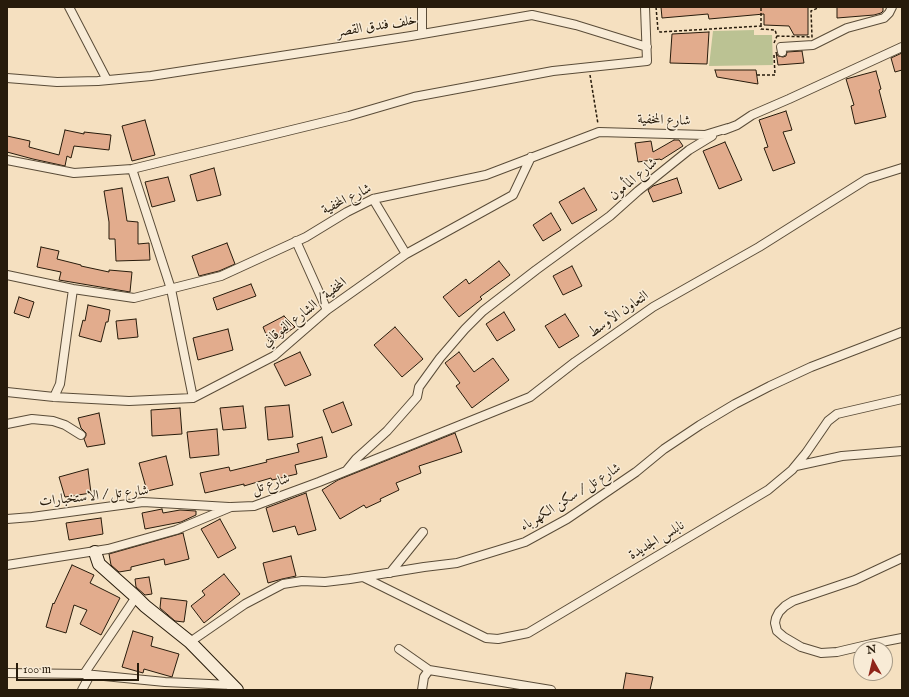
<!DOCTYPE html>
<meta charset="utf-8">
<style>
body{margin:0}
#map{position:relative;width:909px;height:697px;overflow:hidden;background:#f5e0c0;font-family:"IM FELL English",serif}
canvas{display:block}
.frame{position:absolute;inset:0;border:8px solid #271b0b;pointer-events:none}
.north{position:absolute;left:853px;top:641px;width:40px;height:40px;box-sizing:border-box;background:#f8ebd6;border:1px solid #a49885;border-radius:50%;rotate:352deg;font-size:11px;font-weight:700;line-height:16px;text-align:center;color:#271b0b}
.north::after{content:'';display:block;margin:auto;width:14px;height:18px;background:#8f2418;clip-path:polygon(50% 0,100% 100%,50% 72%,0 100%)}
.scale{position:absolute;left:16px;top:663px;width:123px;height:18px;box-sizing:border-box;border:2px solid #271b0b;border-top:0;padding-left:5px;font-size:12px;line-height:14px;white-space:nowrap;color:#271b0b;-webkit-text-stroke:3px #f8ebd6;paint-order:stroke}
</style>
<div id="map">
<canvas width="909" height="697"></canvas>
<div class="frame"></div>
<div class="north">N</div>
<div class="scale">100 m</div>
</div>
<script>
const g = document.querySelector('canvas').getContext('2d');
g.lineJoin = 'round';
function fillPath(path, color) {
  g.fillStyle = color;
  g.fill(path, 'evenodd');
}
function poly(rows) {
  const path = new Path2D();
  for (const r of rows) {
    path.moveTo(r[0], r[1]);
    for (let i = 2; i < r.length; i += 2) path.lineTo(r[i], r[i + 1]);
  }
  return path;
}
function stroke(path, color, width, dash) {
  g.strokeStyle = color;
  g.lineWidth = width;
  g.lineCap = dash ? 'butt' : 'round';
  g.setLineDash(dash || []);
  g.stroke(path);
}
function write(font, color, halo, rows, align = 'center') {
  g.font = font + ' "IM FELL English",Amiri,serif';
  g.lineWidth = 3;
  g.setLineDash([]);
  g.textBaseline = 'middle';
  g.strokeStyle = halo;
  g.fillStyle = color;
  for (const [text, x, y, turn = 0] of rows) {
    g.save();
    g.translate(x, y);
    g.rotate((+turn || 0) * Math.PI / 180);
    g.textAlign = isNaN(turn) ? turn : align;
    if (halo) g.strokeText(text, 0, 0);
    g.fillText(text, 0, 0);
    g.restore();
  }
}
fillPath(poly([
 [754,30,754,35,772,35,773,65,709,66,713,31]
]), '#bbc293');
const building = poly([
 [661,7,808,7,808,35,794,35,789,26,764,25,764,14,709,19,708,14,662,18,661,7],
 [837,7,883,7,883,11,881,13,874,15,837,18,837,7],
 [709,32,707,64,670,63,672,34,709,32],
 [802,51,804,63,778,65,776,52,778,56,783,57,786,56,787,52,802,51],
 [902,53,902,70,895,72,891,58,902,53],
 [715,70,756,70,758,84,717,77,715,70],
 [876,71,881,89,879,90,886,117,855,124,851,106,854,105,846,79,876,71],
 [786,111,792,130,783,132,795,163,773,171,764,148,768,147,759,120,786,111],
 [145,120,155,155,132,161,122,126,145,120],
 [65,130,84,134,84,132,111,135,109,150,74,146,71,158,67,156,65,166,33,159,7,152,7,136,30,141,29,147,59,155,65,130],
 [674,140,679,140,683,146,661,160,660,159,638,162,635,143,651,141,653,152,674,140],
 [725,142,742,180,719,189,703,151,725,142],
 [214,168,221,195,197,201,190,175,214,168],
 [168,177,175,201,152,207,145,182,168,177],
 [677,178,682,193,653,202,648,190,653,186,677,178],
 [122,188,127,221,138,222,138,244,149,243,150,260,116,261,115,239,109,239,109,222,104,191,122,188],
 [584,188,597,210,572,224,559,202,584,188],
 [551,213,561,230,543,241,533,225,551,213],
 [227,243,235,264,219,271,199,276,192,256,227,243],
 [41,247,59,251,57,259,81,265,81,266,109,272,109,270,132,272,130,292,59,280,61,272,37,267,41,247],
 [499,261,510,275,480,297,482,299,459,317,443,297,466,279,469,284,499,261],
 [572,266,582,286,563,295,553,276,572,266],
 [251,284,256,296,217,310,213,298,251,284],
 [19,297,34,302,29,318,14,313,19,297],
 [88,305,110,310,108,322,106,322,101,342,79,336,83,320,85,321,88,305],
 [504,312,515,330,497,341,486,324,504,312],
 [565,314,579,336,559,348,545,326,565,314],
 [284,316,295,327,270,344,263,327,284,316],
 [136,319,138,337,118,339,116,321,136,319],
 [395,327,423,359,402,377,374,345,395,327],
 [228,329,233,350,198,360,193,338,228,329],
 [300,352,311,375,285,386,274,364,300,352],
 [459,352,474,372,493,358,509,380,472,408,456,386,460,383,445,363,459,352],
 [343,402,352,425,332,433,323,410,343,402],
 [289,405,293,437,268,440,265,407,289,405],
 [243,406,246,428,223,430,220,408,243,406],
 [180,408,182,434,152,436,151,410,180,408],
 [99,413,105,444,87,447,84,439,86,436,86,433,81,428,78,418,99,413],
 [217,429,219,455,190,458,187,432,217,429],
 [455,433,462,452,419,466,421,473,396,483,399,490,380,499,381,501,366,508,364,505,340,519,322,490,338,480,455,433],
 [322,437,327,457,295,465,297,474,272,480,271,478,244,486,244,484,205,493,200,473,229,467,230,471,267,462,266,460,299,452,297,444,322,437],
 [166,456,173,485,147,491,139,463,166,456],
 [88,469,91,493,65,497,59,477,88,469],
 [306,493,316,530,298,535,295,526,273,532,266,508,306,493],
 [162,509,163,513,180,510,196,511,196,515,181,522,145,529,142,513,162,509],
 [101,518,103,534,69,540,66,523,101,518],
 [220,519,236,548,218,558,201,529,220,519],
 [183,533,189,559,165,565,164,559,131,567,131,570,119,572,111,565,109,554,183,533],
 [291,556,296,576,282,579,268,583,263,563,291,556],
 [72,565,94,575,90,583,120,598,101,635,80,624,87,610,74,605,66,633,46,627,53,603,54,604,72,565],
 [224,574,240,594,204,623,191,606,205,595,202,591,224,574],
 [149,577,152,594,145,595,136,587,135,579,149,577],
 [161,598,187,601,184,622,175,621,160,608,161,598],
 [133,631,153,637,151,646,179,654,172,677,144,669,143,673,122,667,133,631],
 [626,673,653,677,650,690,623,690,626,673]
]);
fillPath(building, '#e2ac8d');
stroke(building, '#271b0b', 1);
const street = poly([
 [69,7,107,80],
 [422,7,422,33],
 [782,52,781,47,813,45,847,28,884,18,889,13,892,7],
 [7,78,57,82,98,81,151,76,411,36,532,15,576,25,647,47],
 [724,130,737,125,752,115,789,99,902,47],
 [7,160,74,173,132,169,349,116,414,97,553,71,647,61,645,7],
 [132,169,171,289,193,398],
 [373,199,406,254],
 [296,241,327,310],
 [7,275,73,289,134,298,221,276,306,237,347,212,373,199,486,175,599,132,705,135,728,128],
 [7,392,54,397,129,401,193,398,274,356,327,310,406,254,513,195,531,157],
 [54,397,60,384,73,289],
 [7,424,32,419,53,421,65,425,81,435],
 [796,466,842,456,902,451],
 [347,470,356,459,387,431,417,397,419,387,440,358,465,329,483,311,536,270,610,216,638,191,689,150,712,136],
 [7,519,32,517,143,502,229,507],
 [902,558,855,580,793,601,785,606,779,612,776,618,775,623,777,631,784,637,801,647,821,653,837,652,871,644,902,638],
 [7,565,108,549,176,530,231,507,254,506,319,482,530,397,575,362,653,307,759,247,867,179,902,168],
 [390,573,423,532],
 [365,578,486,638,498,639,528,633,768,490,792,470,806,453,828,421,837,414,902,399],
 [190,642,245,604,283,584,302,581,325,582,350,579,424,567,457,563,525,542,567,519,636,472,664,449,700,425,735,404,770,386,811,367,902,332],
 [399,649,429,670,551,690],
 [7,673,84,674,165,682,231,685],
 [84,674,136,597],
 [82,690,90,675],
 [422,690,424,677,429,670]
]);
const secondary = poly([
 [95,552,99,564,136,597,145,606,190,642,237,690]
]);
stroke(street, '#5a4c38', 10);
stroke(secondary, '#271b0b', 14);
stroke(poly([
 [656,7,658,30,660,32,761,26,761,29,775,30,777,36,812,37,811,11,820,7],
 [761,26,761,7],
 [774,43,777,36],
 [590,75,598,124],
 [757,75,775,75,774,55]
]), '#271b0b', 1.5, [3, 2]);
stroke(street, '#f8ebd6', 8);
stroke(secondary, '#f8ebd6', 12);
write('14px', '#271b0b', '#f8ebd6', [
 ["خلف فندق القصر",377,27,-9],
 ["شارع المخفية",664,121,2],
 ["شارع المأمون",634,180,-40],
 ["شارع المخفية",347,200,-26],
 ["المخفية / الشارع الفوقاني",305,313,-38],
 ["التعاون الأوسط",619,315,-35],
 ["شارع تل",271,485,-18],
 ["شارع تل / الاستخبارات",94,497,-6],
 ["شارع تل / سكن الكهرباء",571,498,-32],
 ["نابلس الجديدة",657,541,-31]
]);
</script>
